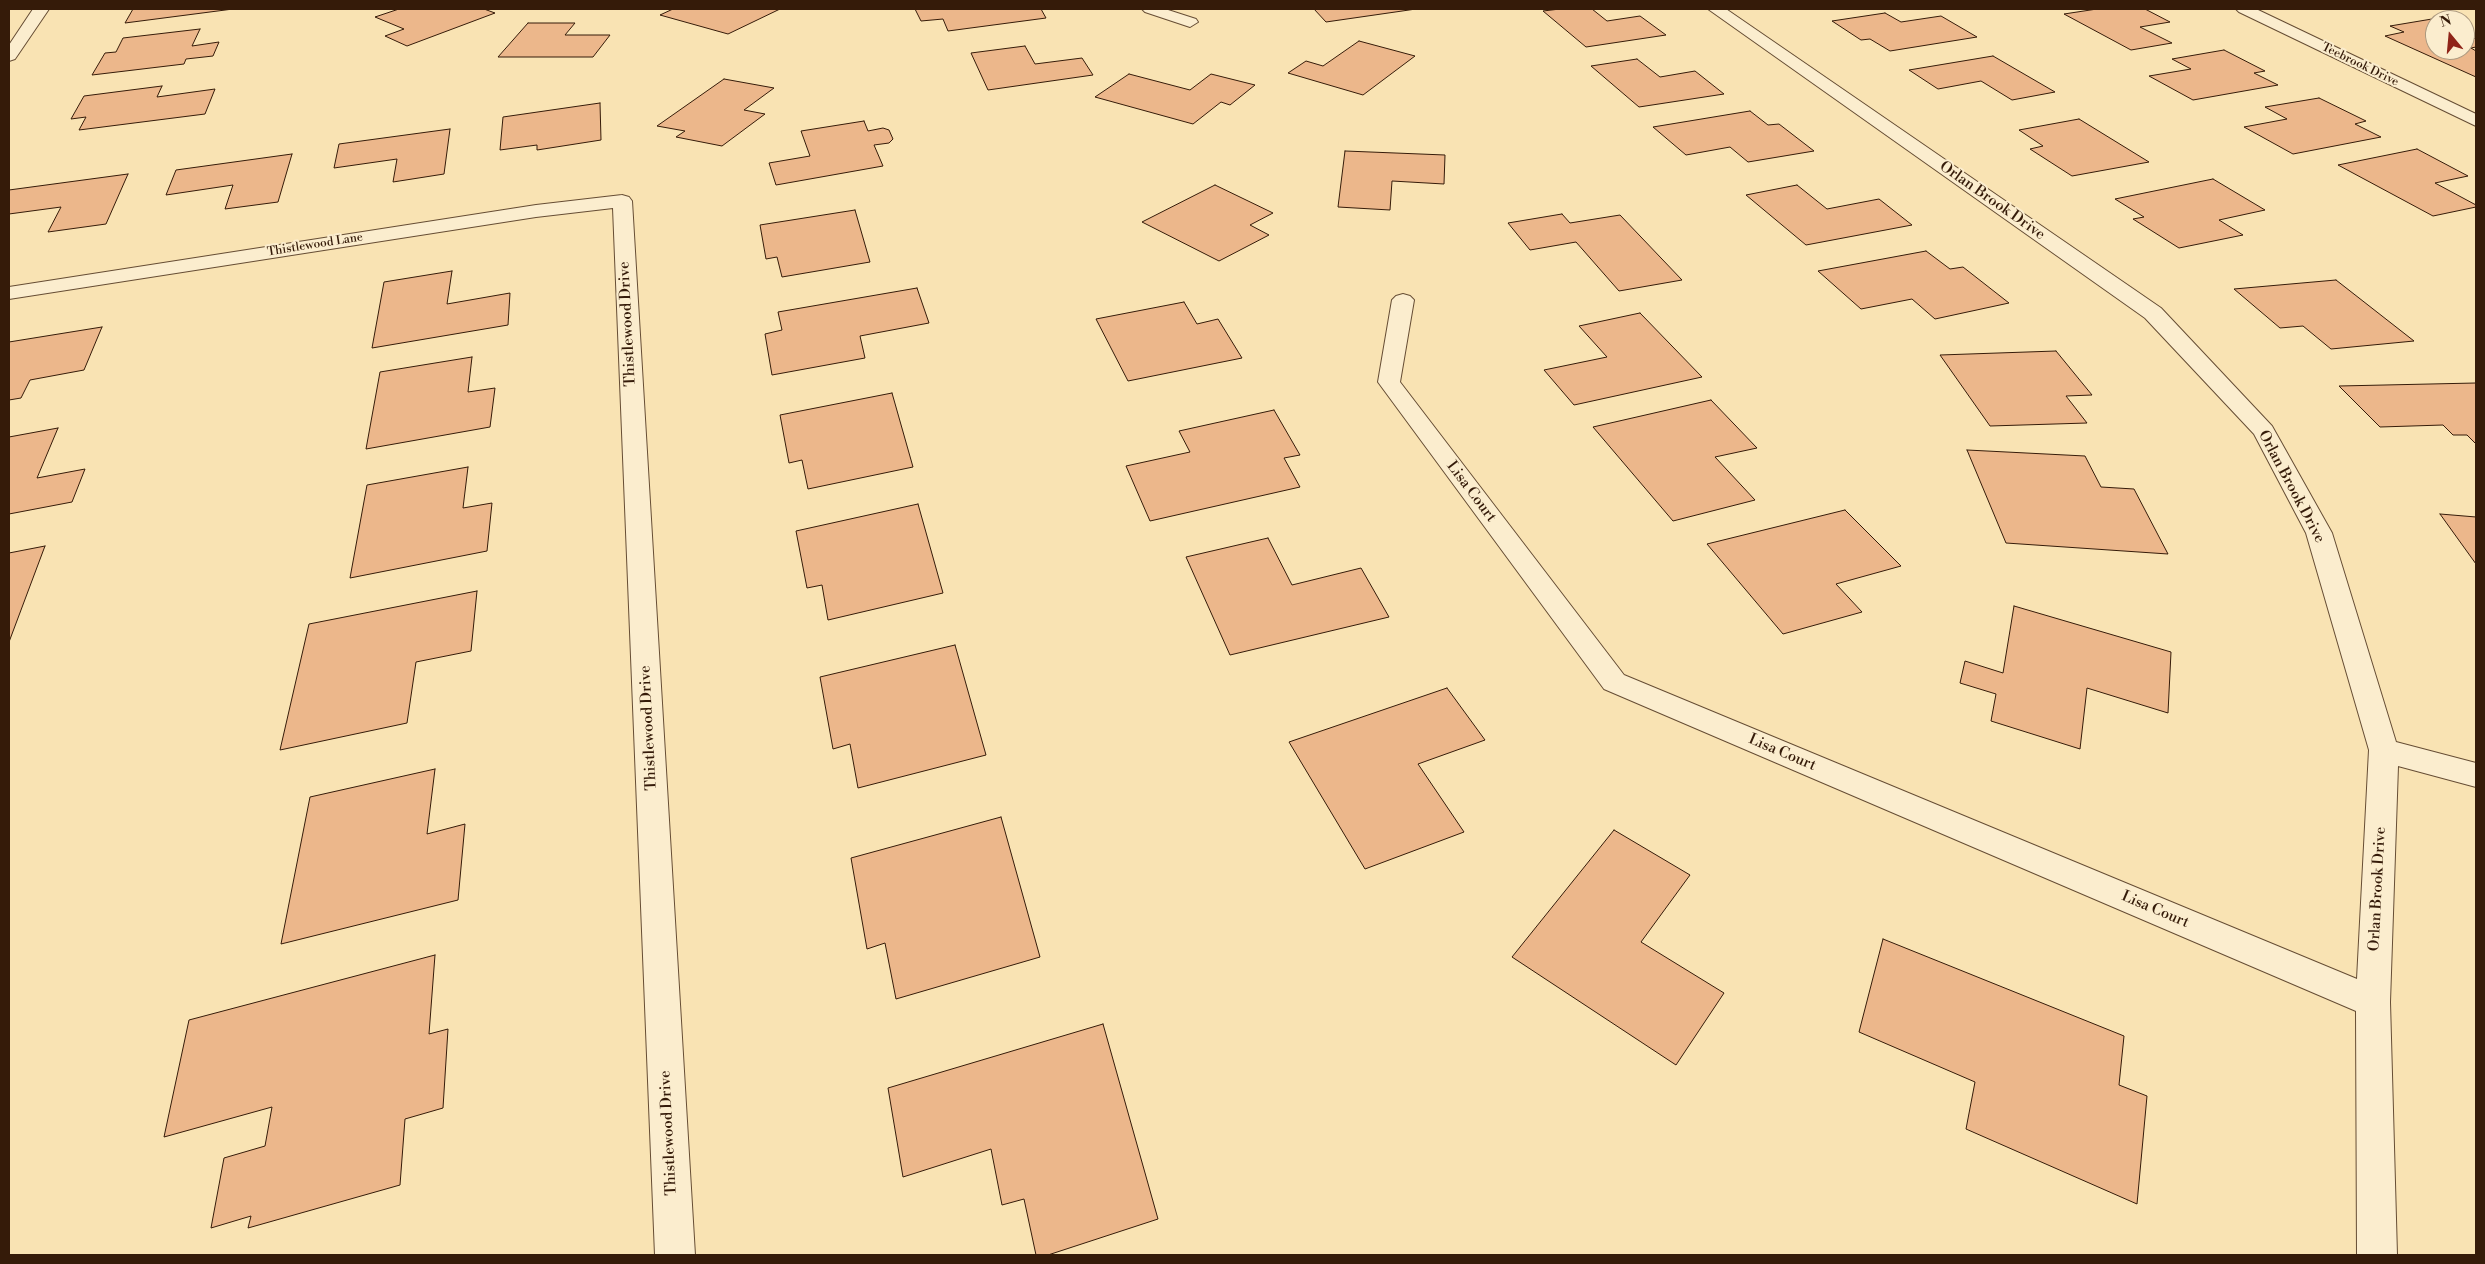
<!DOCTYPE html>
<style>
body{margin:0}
#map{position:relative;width:2485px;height:1264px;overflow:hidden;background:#f9e3b3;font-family:"Libre Bodoni",serif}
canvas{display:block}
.frame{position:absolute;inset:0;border:10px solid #351b09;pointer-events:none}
.north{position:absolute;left:2425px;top:10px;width:50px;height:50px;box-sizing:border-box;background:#fbedce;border:1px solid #ac997f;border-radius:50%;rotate:343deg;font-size:14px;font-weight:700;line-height:20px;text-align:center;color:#351b09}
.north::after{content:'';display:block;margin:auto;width:18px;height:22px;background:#8f2418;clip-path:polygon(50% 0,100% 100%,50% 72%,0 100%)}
</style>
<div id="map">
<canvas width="2485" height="1264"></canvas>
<div class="frame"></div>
<div class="north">N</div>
</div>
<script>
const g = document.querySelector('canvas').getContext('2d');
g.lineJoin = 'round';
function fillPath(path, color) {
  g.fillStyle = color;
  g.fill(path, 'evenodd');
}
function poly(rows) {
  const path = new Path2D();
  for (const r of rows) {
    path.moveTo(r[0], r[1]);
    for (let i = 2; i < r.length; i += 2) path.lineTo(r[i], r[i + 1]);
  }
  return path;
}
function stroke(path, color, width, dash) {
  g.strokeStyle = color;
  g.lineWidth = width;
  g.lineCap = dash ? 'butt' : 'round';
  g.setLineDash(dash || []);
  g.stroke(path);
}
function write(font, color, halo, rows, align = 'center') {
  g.font = font + ' "Libre Bodoni",serif';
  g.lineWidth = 4;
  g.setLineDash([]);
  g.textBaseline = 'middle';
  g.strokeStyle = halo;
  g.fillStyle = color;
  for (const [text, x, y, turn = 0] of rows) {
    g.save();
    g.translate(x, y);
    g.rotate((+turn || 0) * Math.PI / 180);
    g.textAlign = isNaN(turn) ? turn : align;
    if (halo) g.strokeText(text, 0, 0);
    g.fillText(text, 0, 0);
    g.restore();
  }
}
const building = poly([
 [133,9,233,9,125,23,133,9],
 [399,9,484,9,495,13,407,46,385,36,404,29,375,17,399,9],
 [673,9,780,9,728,34,660,15,673,9],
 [915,9,1041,9,1046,18,948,31,943,19,921,21,915,9],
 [1314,9,1416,9,1326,22,1314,9],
 [1560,9,1592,9,1607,21,1640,16,1666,35,1586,47,1543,11,1560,9],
 [2097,9,2145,9,2170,22,2140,27,2172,43,2131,50,2064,14,2097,9],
 [1885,13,1901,22,1941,16,1977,37,1890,51,1870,39,1861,40,1832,21,1885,13],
 [2432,19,2435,21,2435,50,2465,50,2465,34,2476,39,2476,47,2471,48,2476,51,2476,77,2385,36,2404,32,2390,26,2432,19],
 [528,23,575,23,565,35,610,35,593,57,498,57,528,23],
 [200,29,192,46,219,42,213,56,186,59,184,64,92,75,105,53,116,52,123,38,200,29],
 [1359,41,1415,56,1363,95,1288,73,1306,61,1323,66,1359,41],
 [1025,46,1035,64,1082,58,1093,75,988,90,971,53,1025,46],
 [2224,50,2265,71,2254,73,2278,85,2193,100,2149,76,2191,69,2172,59,2224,50],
 [1993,56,2055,92,2012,100,1981,81,1938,89,1909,70,1993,56],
 [1637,59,1660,77,1695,71,1724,94,1639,107,1591,66,1637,59],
 [1129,74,1190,90,1211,74,1255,85,1230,105,1221,102,1193,124,1095,97,1129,74],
 [724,79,774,88,744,110,765,114,722,146,676,137,685,131,657,126,724,79],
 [162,86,157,97,215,89,205,114,79,130,86,117,71,119,84,96,162,86],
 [2319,98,2366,121,2355,124,2381,137,2293,154,2244,127,2287,119,2265,107,2319,98],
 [600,103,601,140,537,150,537,145,500,150,503,117,600,103],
 [1750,111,1768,125,1779,124,1814,151,1748,162,1730,147,1686,155,1653,127,1750,111],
 [2079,119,2149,162,2072,176,2030,149,2043,146,2019,130,2079,119],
 [864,121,868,131,883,128,889,130,893,139,889,143,874,145,883,166,776,185,769,163,810,156,801,131,864,121],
 [450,129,444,174,393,182,397,159,334,168,339,144,450,129],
 [2417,149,2468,176,2435,183,2476,205,2476,207,2433,216,2338,165,2417,149],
 [1345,151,1445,155,1444,184,1392,181,1390,210,1338,207,1345,151],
 [292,154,278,202,225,209,233,185,166,195,176,170,292,154],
 [128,174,106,224,48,232,61,207,9,214,9,190,128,174],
 [2213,179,2265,210,2219,220,2243,235,2179,248,2133,219,2144,217,2115,199,2213,179],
 [1215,185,1273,213,1250,225,1269,235,1219,261,1142,222,1215,185],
 [1797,185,1827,209,1879,199,1912,225,1806,245,1746,195,1797,185],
 [855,210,870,262,782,277,777,257,766,259,760,225,855,210],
 [1562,214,1570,223,1620,215,1682,280,1619,291,1576,242,1530,250,1508,223,1562,214],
 [1926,251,1950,269,1963,267,2009,303,1935,319,1912,299,1861,309,1818,271,1926,251],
 [452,271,447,304,510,293,508,325,372,348,384,282,452,271],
 [2336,280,2414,341,2331,349,2303,326,2280,328,2234,289,2336,280],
 [917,288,929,323,860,336,865,358,772,375,765,334,782,330,778,312,917,288],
 [1184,302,1197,324,1218,319,1242,358,1128,381,1096,319,1184,302],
 [1640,313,1702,377,1574,405,1544,370,1607,357,1579,326,1640,313],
 [102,327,84,370,30,380,21,398,9,400,9,342,102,327],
 [2056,351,2092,395,2066,396,2087,423,1990,426,1940,355,2056,351],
 [472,357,468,392,495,388,490,427,366,449,380,372,472,357],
 [2476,383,2476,444,2467,435,2453,435,2443,425,2380,427,2339,386,2476,383],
 [892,393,913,467,808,489,802,460,789,463,780,415,892,393],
 [1711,400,1757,448,1715,457,1755,500,1673,521,1593,427,1711,400],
 [1274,410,1300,455,1284,458,1300,487,1150,521,1126,466,1190,452,1179,431,1274,410],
 [58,428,37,478,85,469,72,502,9,514,9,437,58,428],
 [1967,450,2085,456,2101,487,2134,489,2168,554,2006,543,1967,450],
 [468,467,463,508,492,503,487,551,350,578,367,485,468,467],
 [918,504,943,593,828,620,822,585,807,588,796,531,918,504],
 [1845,510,1901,566,1836,584,1862,612,1783,634,1707,544,1845,510],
 [2440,514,2476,517,2476,564,2440,514],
 [1268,538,1292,585,1361,568,1389,617,1230,655,1186,557,1268,538],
 [45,546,9,642,9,553,45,546],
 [477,591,471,651,416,662,407,723,280,750,309,624,477,591],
 [2014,606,2171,652,2168,713,2087,688,2080,749,1991,721,1996,694,1960,683,1965,661,2003,673,2014,606],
 [955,645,986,755,858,788,850,744,833,749,820,677,955,645],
 [1447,688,1485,740,1418,764,1464,832,1365,869,1289,742,1447,688],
 [435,769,427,834,465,824,458,900,281,944,310,797,435,769],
 [1001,817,1040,957,896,999,885,943,867,949,851,858,1001,817],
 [1614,830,1690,875,1641,942,1724,993,1676,1065,1512,957,1614,830],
 [1883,939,2124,1036,2119,1085,2147,1096,2137,1204,1966,1129,1975,1082,1859,1032,1883,939],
 [435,955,429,1034,448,1029,443,1108,405,1119,400,1185,248,1228,251,1216,211,1228,224,1158,265,1146,272,1107,164,1137,189,1020,435,955],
 [1103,1024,1158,1219,1048,1255,1036,1255,1024,1199,1002,1205,991,1149,903,1177,888,1088,1103,1024]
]);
fillPath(building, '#ecb78b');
stroke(building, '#351b09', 1);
const street = poly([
 [33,9,49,9,15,59,9,61,9,45,33,9],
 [1142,9,1165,9,1196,19,1198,22,1190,27,1145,12,1142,9],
 [1708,9,1726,9,2161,308,2272,426,2332,533,2396,742,2476,763,2476,787,2398,766,2390,1002,2397,1255,2357,1255,2356,1011,1604,689,1378,382,1392,300,1396,296,1403,294,1410,296,1414,300,1400,382,1624,675,2357,979,2369,750,2306,533,2254,434,2145,318,1708,9],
 [2236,9,2256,9,2476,114,2476,126,2239,12,2236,9],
 [622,195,629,197,632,201,695,1255,655,1255,613,208,536,217,9,299,9,287,536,205,622,195]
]);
stroke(street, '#664d34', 2);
fillPath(street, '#fbedce');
write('12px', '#351b09', '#fbedce', [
 ["Teebrook Drive",2360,65,26],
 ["Thistlewood Lane",315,245,-9]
]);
write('15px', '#351b09', '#fbedce', [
 ["Orlan Brook Drive",1992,201,35],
 ["Thistlewood Drive",628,324,-93],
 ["Orlan Brook Drive",2291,487,62],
 ["Lisa Court",1471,492,53],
 ["Thistlewood Drive",649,728,-93],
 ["Lisa Court",1782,753,23],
 ["Orlan Brook Drive",2378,889,-87],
 ["Lisa Court",2155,910,23],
 ["Thistlewood Drive",669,1133,-93]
]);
</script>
